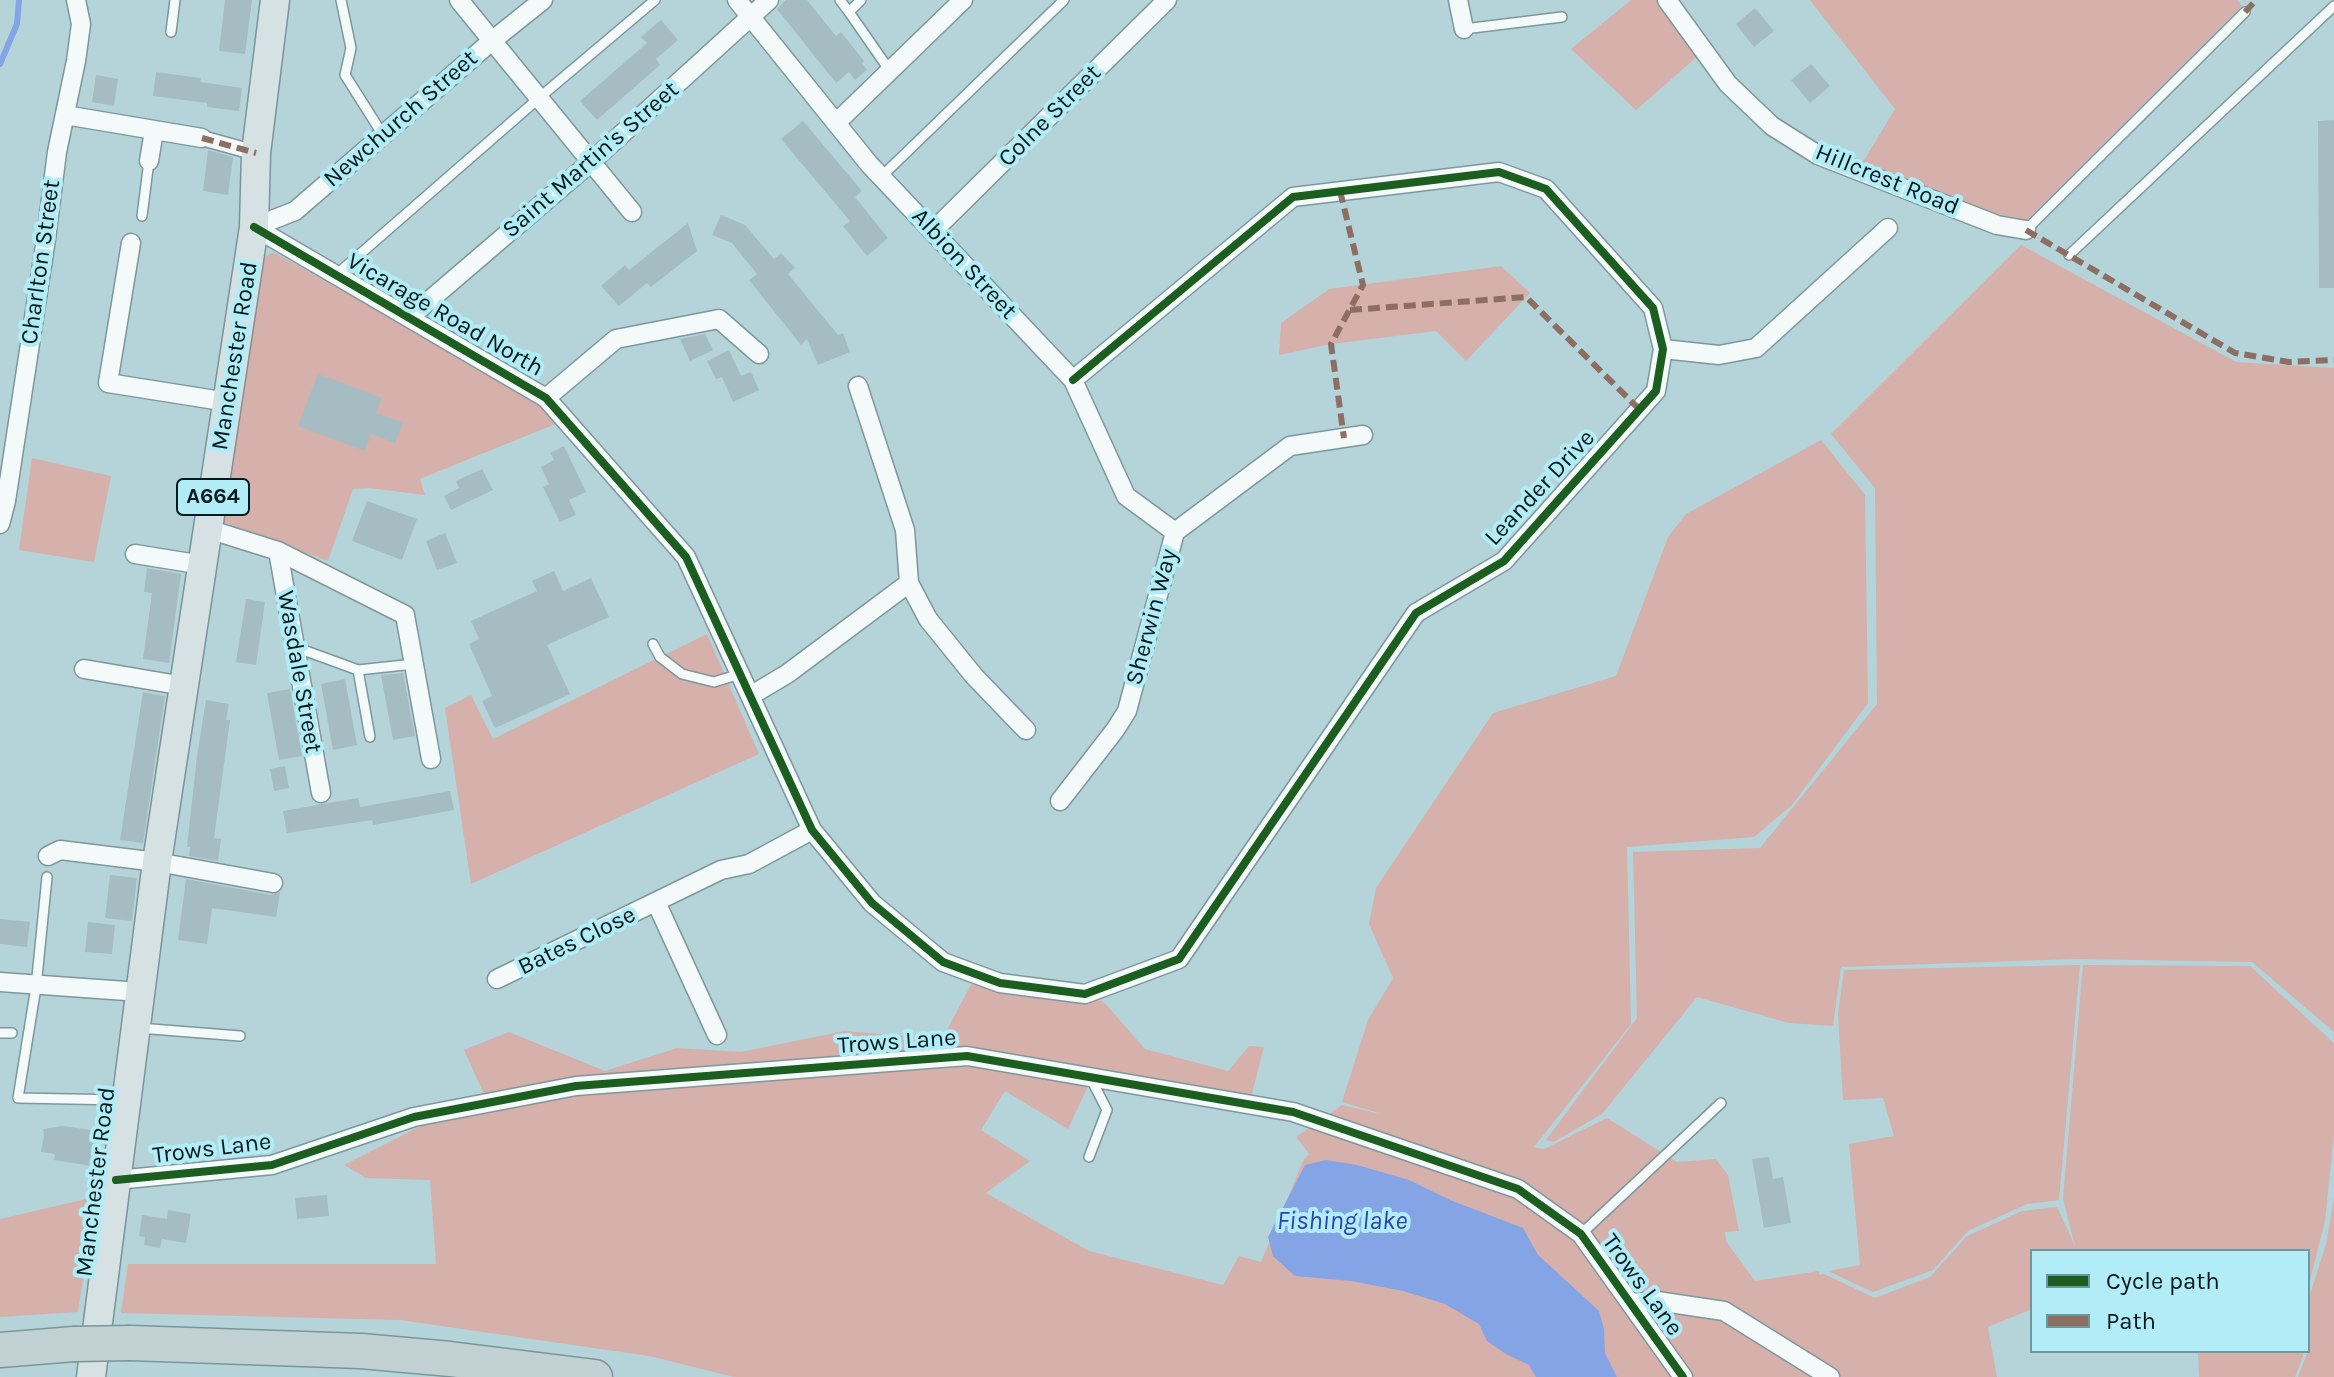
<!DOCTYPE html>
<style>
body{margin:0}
#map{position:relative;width:2334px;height:1377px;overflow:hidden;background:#b4d4d9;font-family:Karla,sans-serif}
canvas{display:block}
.legend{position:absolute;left:2030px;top:1249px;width:280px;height:104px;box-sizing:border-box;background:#b2ecf6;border:2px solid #6c98a0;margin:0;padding:10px 14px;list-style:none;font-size:24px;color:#041b1e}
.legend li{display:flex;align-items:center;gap:16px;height:40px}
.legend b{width:40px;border:2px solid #6c98a0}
</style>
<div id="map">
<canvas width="2334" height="1377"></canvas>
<ul class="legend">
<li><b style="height:10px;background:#1b5e20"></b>Cycle path</li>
<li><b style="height:10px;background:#8d6e63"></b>Path</li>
</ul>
</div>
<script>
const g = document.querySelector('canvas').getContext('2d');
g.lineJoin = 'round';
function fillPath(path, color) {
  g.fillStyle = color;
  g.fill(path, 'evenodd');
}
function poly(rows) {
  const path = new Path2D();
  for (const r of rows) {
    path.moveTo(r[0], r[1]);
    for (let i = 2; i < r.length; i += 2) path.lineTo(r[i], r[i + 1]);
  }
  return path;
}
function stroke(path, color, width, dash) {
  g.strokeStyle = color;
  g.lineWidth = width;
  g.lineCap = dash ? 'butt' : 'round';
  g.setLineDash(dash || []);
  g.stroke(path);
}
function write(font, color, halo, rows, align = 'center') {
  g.font = font + ' Karla,sans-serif';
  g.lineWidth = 8;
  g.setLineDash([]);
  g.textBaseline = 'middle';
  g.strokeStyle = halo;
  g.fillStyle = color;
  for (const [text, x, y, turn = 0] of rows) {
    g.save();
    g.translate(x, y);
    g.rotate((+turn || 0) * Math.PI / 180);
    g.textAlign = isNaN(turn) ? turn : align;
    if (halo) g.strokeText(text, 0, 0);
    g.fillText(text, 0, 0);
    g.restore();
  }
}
fillPath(poly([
 [1631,0,1657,0,1699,55,1636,110,1571,49],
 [1810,0,2237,0,2242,6,2027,220,1988,212,1863,162,1895,109],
 [2021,245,2236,362,2334,368,2334,1032,2252,962,2076,959,1841,967,1833,1026,1789,1023,1697,997,1602,1114,1554,1142,1546,1140,1637,1018,1633,852,1760,848,1877,704,1875,488,1831,434],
 [273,252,545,403,558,423,420,479,425,495,369,488,353,489,328,561,217,520,255,263],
 [1501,266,1530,293,1466,361,1436,331,1331,344,1279,355,1281,323,1329,289],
 [1821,440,1865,495,1868,703,1792,805,1754,837,1627,847,1631,1024,1534,1147,1544,1149,1607,1118,1677,1162,1716,1159,1728,1175,1739,1231,1725,1232,1726,1241,1755,1281,1819,1271,1819,1275,1824,1274,1875,1298,1930,1277,1967,1236,2022,1211,2057,1207,2075,1246,2063,1199,2083,965,2250,966,2334,1043,2334,1134,2325,1221,2308,1288,2308,1251,2032,1251,2032,1309,1988,1327,1997,1377,734,1377,649,1356,400,1320,121,1313,128,1264,436,1264,430,1180,366,1178,344,1165,484,1094,464,1050,509,1032,605,1071,677,1048,741,1052,844,1031,942,1039,972,983,1103,1001,1145,1049,1228,1071,1249,1046,1264,1047,1250,1101,1088,1086,1068,1129,1005,1091,981,1130,1030,1161,986,1193,1089,1251,1223,1285,1239,1256,1261,1262,1303,1161,1309,1154,1296,1137,1342,1105,1385,1115,1342,1102,1368,1020,1393,978,1369,924,1376,888,1493,713,1616,676,1668,537,1686,514],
 [32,458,111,476,94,562,19,550],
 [707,634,759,754,471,884,445,708,471,695,493,739],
 [2080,965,2059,1200,2027,1204,1968,1231,1933,1270,1873,1292,1828,1271,1860,1265,1849,1144,1894,1136,1883,1098,1843,1100,1838,1014,1844,970],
 [95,1197,78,1312,0,1317,0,1219],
 [2334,1198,2334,1377,2298,1377,2308,1351,2308,1301,2326,1244],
 [2198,1351,2303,1351,2303,1356,2295,1377,2199,1377]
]), '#d6b0ab');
fillPath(poly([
 [1326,1160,1357,1165,1409,1180,1450,1200,1523,1228,1538,1255,1599,1311,1604,1329,1605,1353,1617,1377,1536,1377,1529,1365,1506,1354,1487,1341,1479,1324,1445,1304,1403,1291,1351,1281,1295,1276,1273,1256,1268,1237,1305,1165]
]), '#84a4e6');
stroke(poly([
 [0,64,17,24,19,0]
]), '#84a4e6', 6);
fillPath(poly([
 [225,0,252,0,245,54,219,51],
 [786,0,807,0,836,36,841,32,864,61,862,63,867,70,855,80,849,72,836,83,777,9],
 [1755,8,1774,31,1754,47,1736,24],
 [661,20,678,40,656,59,660,65,597,120,580,101,647,43,641,37],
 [1811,64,1830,86,1810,103,1791,80],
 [156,72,201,78,200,82,242,88,239,111,207,107,207,103,153,96],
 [96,75,118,79,114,106,92,102],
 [2334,120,2334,288,2319,288,2318,121],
 [803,121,862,191,855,197,888,238,867,256,843,226,850,221,781,139],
 [208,150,233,157,228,195,203,191],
 [721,215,745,225,774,259,781,253,795,268,788,274,838,335,843,333,850,352,818,365,807,339,801,345,749,280,757,274,732,243,712,235],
 [688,223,697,251,651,287,647,283,619,306,601,286,625,265,629,270],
 [705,334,713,350,690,361,680,339],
 [729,350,741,376,751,372,759,390,733,402,722,377,716,379,707,361],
 [318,374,382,398,376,413,403,423,395,443,371,434,365,451,298,426],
 [564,446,586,492,569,500,576,515,560,522,543,487,549,484,541,467,554,460,550,453],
 [482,469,493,490,451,510,444,496,459,488,456,481],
 [367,501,417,519,402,560,352,541],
 [445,533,457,563,437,570,426,541],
 [147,568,181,574,169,663,143,659,152,593,144,592],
 [554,571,563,591,591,578,609,617,547,645,570,694,495,728,482,701,492,696,469,644,479,639,471,621,537,591,532,581],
 [246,599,265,602,256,665,236,662],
 [403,673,415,736,393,740,381,675],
 [345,679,357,745,333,750,321,684],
 [290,689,302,756,279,760,267,693],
 [143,692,165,696,143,843,120,840],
 [206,700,229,704,226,720,230,720,214,838,221,839,218,861,189,856,190,847,187,847,197,756],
 [285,766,289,788,274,791,270,769],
 [450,791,454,810,373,825,372,820,287,833,283,811,358,798,360,807],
 [110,875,137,878,132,921,105,918],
 [186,879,271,895,280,892,276,917,212,908,207,944,178,940],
 [0,919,30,922,27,947,0,944],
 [88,922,115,925,112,954,85,952],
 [62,1126,98,1131,92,1166,54,1160,55,1154,41,1152,44,1136,43,1129],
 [1769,1157,1773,1179,1783,1177,1791,1223,1764,1228,1752,1159],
 [327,1195,329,1216,297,1219,295,1198],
 [168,1210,191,1214,186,1243,162,1239,160,1248,144,1245,145,1237,139,1236,142,1215,167,1219]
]), '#a5bdc2');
const service = poly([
 [341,0,351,48,345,75,383,135],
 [840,0,849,12,861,0],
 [849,12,890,71],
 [1464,29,1562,17],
 [171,32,175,0],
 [881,177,1064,0],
 [142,216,149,161],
 [2026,230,2245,12],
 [2069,255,2334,6],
 [336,275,539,98,655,0],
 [653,644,660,657,682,674,714,682,740,674],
 [295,647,358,670,370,737],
 [358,670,414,664],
 [47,877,36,987,18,1098,123,1100],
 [139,1028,240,1036],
 [0,1033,12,1033],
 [1089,1157,1107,1110,1090,1077],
 [1581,1234,1721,1103]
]);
const pedestrian = poly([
 [202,138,256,153]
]);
const minor = poly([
 [459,0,632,212],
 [737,0,869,164,1073,380,1126,496,1175,532],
 [1458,0,1464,29],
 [1667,0,1728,84,1772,126,1818,155,1997,225,2026,230],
 [65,115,202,138],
 [836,123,963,0],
 [149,161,154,131],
 [254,227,546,398,686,557,812,830,872,903,943,962,1000,983,1085,994,1179,959,1416,613,1504,561,1656,391,1663,349,1653,308,1546,189,1499,172,1293,197,1073,380],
 [254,227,295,211,493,40,543,0],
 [933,231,1167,0],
 [131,243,108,383,228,402],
 [410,317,591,162,769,0],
 [1663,349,1719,355,1756,348,1888,228],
 [858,386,905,530,909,583,928,619,974,676,1026,730],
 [546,398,616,339,719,319,759,354],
 [0,524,6,501,46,239,57,152,76,61,81,24,76,0],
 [208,529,278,551,405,615,431,759],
 [278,551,321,793],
 [135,554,203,565],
 [84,669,184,686],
 [750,696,787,674,909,583],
 [1060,801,1115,730,1127,711,1175,532,1290,446,1363,435],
 [48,856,60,850,157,862,273,883],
 [656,902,717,1035],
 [497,979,721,870,749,864,812,830],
 [0,982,140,992],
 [116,1180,272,1165,414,1117,576,1086,967,1056,1293,1112,1518,1189,1581,1234,1683,1377],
 [1630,1303,1657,1301,1724,1311,1830,1377]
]);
const primary = poly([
 [91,1377,157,862,254,227,256,153,275,0]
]);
const motorway = poly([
 [130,1343,361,1351,450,1359,595,1377],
 [0,1350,74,1344]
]);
stroke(service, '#7e979b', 12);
stroke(pedestrian, '#7e979b', 17);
stroke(minor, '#7e979b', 21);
stroke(primary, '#799599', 31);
stroke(motorway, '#799599', 37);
stroke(service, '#f4f9f9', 9);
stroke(pedestrian, '#f4f9f9', 14);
stroke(minor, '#f4f9f9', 18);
stroke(primary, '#d5e1e3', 28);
stroke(motorway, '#c1d1d3', 34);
const motorwayBridge = poly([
 [74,1344,130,1343]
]);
stroke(motorwayBridge, '#799599', 37, []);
stroke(motorwayBridge, '#c1d1d3', 34);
stroke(poly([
 [2245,12,2256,0],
 [202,138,256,153],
 [1340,191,1363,285,1331,344,1344,438],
 [2026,230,2235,353,2289,362,2334,360],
 [1350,310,1526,297,1639,409]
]), '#8d6e63', 6, [12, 6]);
stroke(poly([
 [254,227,546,398,686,557,812,830,872,903,943,962,1000,983,1085,994,1179,959,1416,613,1504,561,1656,391,1663,349,1653,308,1546,189,1499,172,1293,197,1073,380],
 [116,1180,272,1165,414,1117,576,1086,967,1056,1293,1112,1518,1189,1581,1234,1683,1377]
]), '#1b5e20', 8);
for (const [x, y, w] of [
 [213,497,72]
]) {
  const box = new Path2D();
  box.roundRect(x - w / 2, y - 18, w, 36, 6);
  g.fillStyle = '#b2ecf6';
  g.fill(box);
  stroke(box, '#041b1e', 2);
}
write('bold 22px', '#041b1e', null, [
 ["A664",213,497]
]);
write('24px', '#041b1e', '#b2ecf6', [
 ["Colne Street",1050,116,-45],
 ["Newchurch Street",401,119,-41],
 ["Saint Martin's Street",591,160,-41],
 ["Hillcrest Road",1887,180,22],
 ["Charlton Street",41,262,-82],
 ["Albion Street",964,264,47],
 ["Vicarage Road North",445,315,30],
 ["Manchester Road",235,356,-81],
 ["Leander Drive",1540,488,-47],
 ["Sherwin Way",1152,617,-75],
 ["Wasdale Street",299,672,80],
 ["Bates Close",577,941,-26],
 ["Trows Lane",897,1042,-4],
 ["Trows Lane",212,1149,-7],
 ["Manchester Road",96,1182,-83],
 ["Trows Lane",1642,1285,54]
]);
write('italic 26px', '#2c42ae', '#b2ecf6', [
 ["Fishing lake",1342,1222]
]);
</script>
